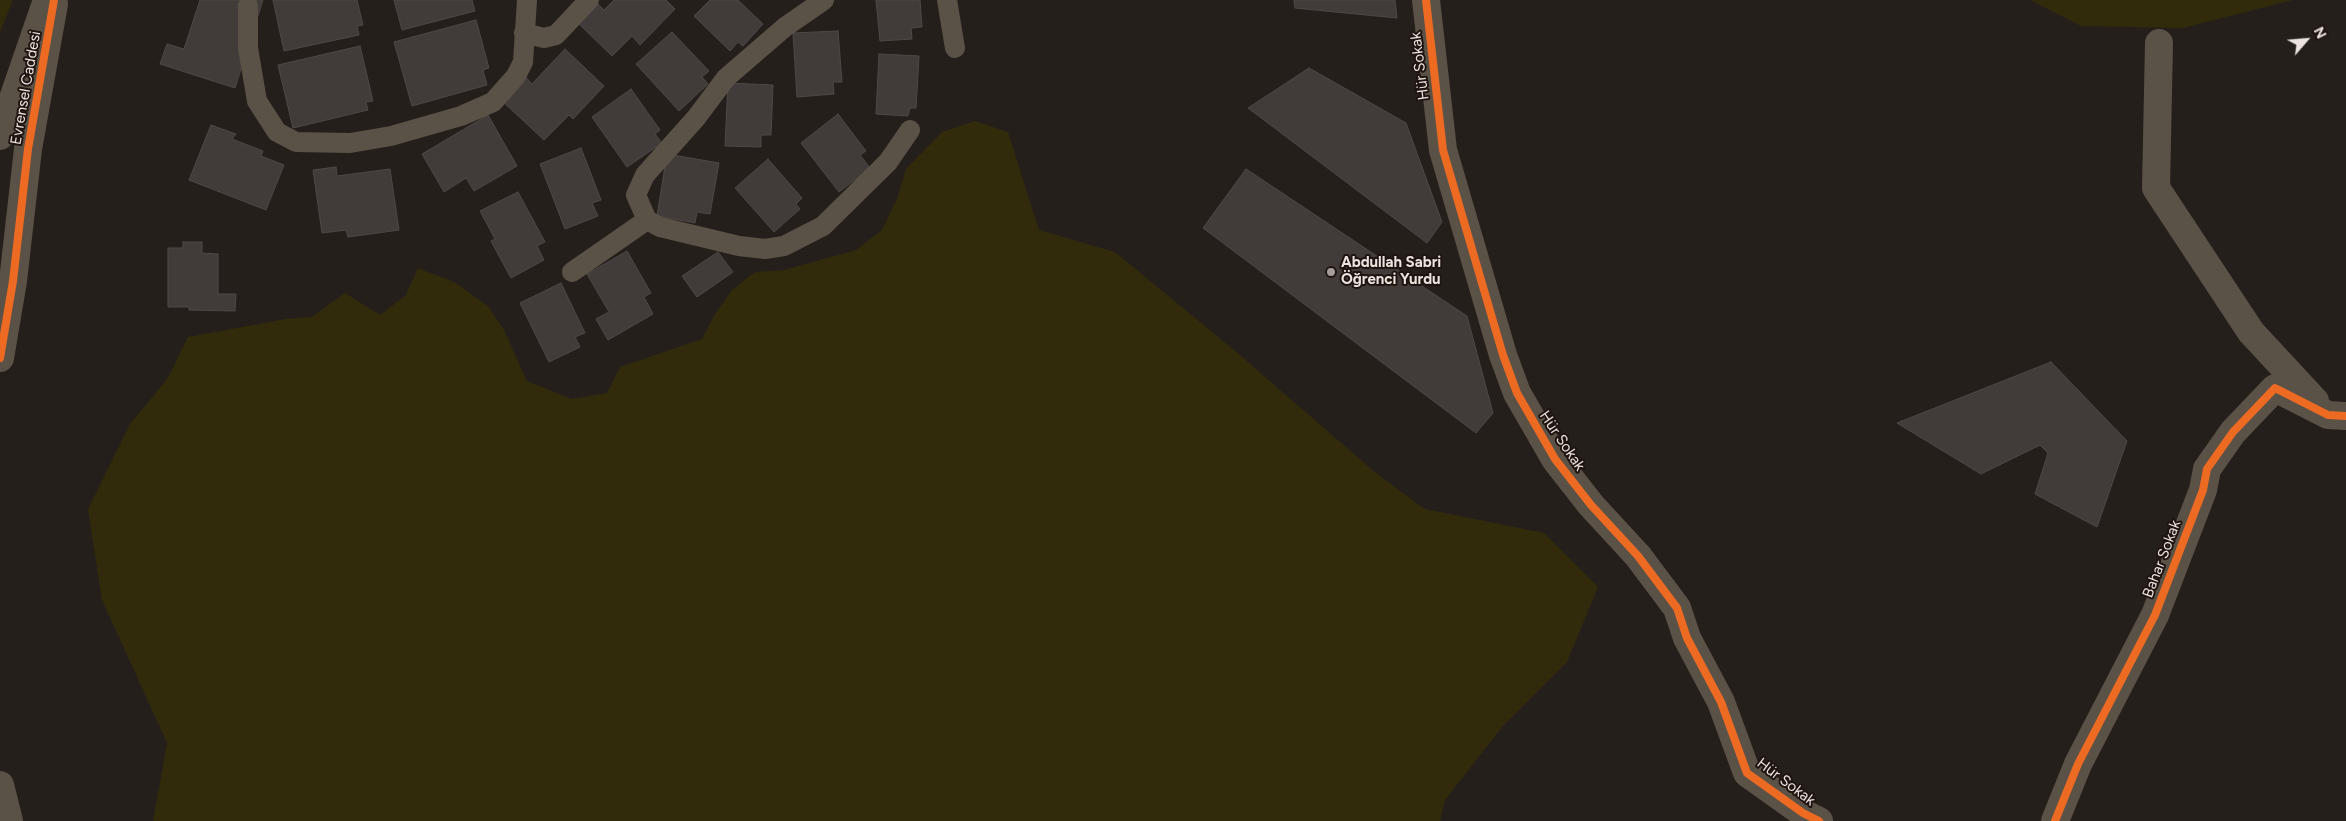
<!DOCTYPE html>
<meta charset="utf-8">
<style>
body{margin:0}
#map{position:relative;width:2346px;height:821px;overflow:hidden;background:#251f1c;font-family:Figtree,sans-serif}
canvas{display:block}
.north{position:absolute;left:2281px;top:15px;width:50px;height:50px;-webkit-text-stroke:4px #1f140f;paint-order:stroke;rotate:63deg;font-size:14px;font-weight:700;line-height:20px;text-align:center;color:#ebe3df}
.north::after{content:'';display:block;margin:auto;width:18px;height:22px;background:#ebe3df;clip-path:polygon(50% 0,100% 100%,50% 72%,0 100%)}
</style>
<div id="map">
<canvas width="2346" height="821"></canvas>
<div class="north">N</div>
</div>
<script>
const g = document.querySelector('canvas').getContext('2d');
g.lineJoin = 'round';
function fillPath(path, color) {
  g.fillStyle = color;
  g.fill(path, 'evenodd');
}
function poly(rows) {
  const path = new Path2D();
  for (const r of rows) {
    path.moveTo(r[0], r[1]);
    for (let i = 2; i < r.length; i += 2) path.lineTo(r[i], r[i + 1]);
  }
  return path;
}
function stroke(path, color, width, dash) {
  g.strokeStyle = color;
  g.lineWidth = width;
  g.lineCap = dash ? 'butt' : 'round';
  g.setLineDash(dash || []);
  g.stroke(path);
}
function write(font, color, halo, rows, align = 'center') {
  g.font = font + ' Figtree,sans-serif';
  g.lineWidth = 4;
  g.setLineDash([]);
  g.textBaseline = 'middle';
  g.strokeStyle = halo;
  g.fillStyle = color;
  for (const [text, x, y, turn = 0] of rows) {
    g.save();
    g.translate(x, y);
    g.rotate((+turn || 0) * Math.PI / 180);
    g.textAlign = isNaN(turn) ? turn : align;
    if (halo) g.strokeText(text, 0, 0);
    g.fillText(text, 0, 0);
    g.restore();
  }
}
fillPath(poly([
 [0,0,13,0,0,32],
 [2030,0,2293,0,2183,28,2081,26],
 [975,121,1008,132,1039,230,1115,252,1234,350,1377,474,1425,509,1544,533,1598,587,1567,662,1503,726,1445,800,1440,821,153,821,167,743,102,600,88,509,130,424,168,378,188,337,286,319,312,317,345,293,380,315,406,295,418,268,454,282,488,306,504,330,527,381,572,399,607,393,620,367,702,339,715,314,732,290,755,272,784,270,856,250,882,230,897,199,906,169,942,132]
]), '#312b0c');
const building = poly([
 [200,0,263,0,235,88,160,64,167,44,184,49,200,0],
 [273,0,357,0,363,25,357,26,359,35,284,51,273,0],
 [394,0,472,0,475,11,402,30,394,0],
 [614,0,666,0,675,9,640,45,632,36,612,56,577,22,596,2,604,10,614,0],
 [710,0,738,0,763,24,743,46,738,42,730,51,694,16,710,0],
 [876,0,920,0,922,27,911,28,912,39,880,41,876,0],
 [1294,0,1395,0,1397,18,1295,8,1294,0],
 [476,20,489,68,483,70,487,85,412,106,394,42,476,20],
 [838,31,842,82,833,82,834,94,797,97,793,33,838,31],
 [672,32,709,71,702,77,708,84,679,111,636,64,672,32],
 [360,46,373,101,366,102,368,110,293,128,278,65,360,46],
 [565,49,604,86,573,119,569,115,544,140,501,100,524,75,532,84,565,49],
 [879,54,919,56,916,108,910,108,908,116,876,114,879,54],
 [1309,68,1406,123,1442,222,1427,243,1248,108,1309,68],
 [728,83,773,85,771,135,761,135,761,147,725,146,728,83],
 [631,89,660,130,655,134,662,143,627,167,592,117,631,89],
 [838,114,866,151,860,155,870,168,839,192,801,143,838,114],
 [488,115,517,166,474,191,466,178,444,192,422,154,488,115],
 [211,125,236,134,232,139,263,151,261,156,284,165,266,210,189,180,211,125],
 [581,148,601,200,592,203,598,216,565,229,540,164,581,148],
 [667,154,719,163,710,214,697,212,695,223,657,216,667,154],
 [768,159,802,198,796,204,800,209,774,232,735,188,768,159],
 [336,167,337,176,390,169,399,230,348,237,346,230,322,233,313,170,336,167],
 [1246,169,1467,316,1493,413,1476,433,1203,228,1246,169],
 [518,192,545,242,537,246,544,260,511,278,491,241,495,239,480,211,518,192],
 [183,242,202,242,202,253,218,254,218,294,236,294,235,311,189,310,189,307,168,307,168,248,183,248,183,242],
 [627,251,651,293,644,297,653,314,608,340,596,319,609,312,587,274,627,251],
 [718,252,733,272,697,297,682,276,718,252],
 [561,283,585,333,575,337,580,347,549,362,520,303,561,283],
 [2051,362,2127,441,2097,527,2035,494,2048,453,2040,445,1981,474,1897,423,2051,362]
]);
fillPath(building, '#413c3a');
stroke(building, '#4e4847', 1);
stroke(poly([
 [824,0,785,27,726,78,696,118,645,175,636,195,647,220,660,227,739,246,765,249,784,246,823,226,888,162,910,130],
 [947,0,955,48],
 [248,6,248,48,257,101,277,132,296,142,350,143,391,136,461,116,493,102,516,76,523,62,527,0],
 [524,33,544,38,556,35,589,0],
 [572,272,647,220]
]), '#5b5247', 20);
stroke(poly([
 [1426,0,1443,150,1503,355,1517,393,1555,459,1591,505,1638,556,1677,608,1687,638,1721,702,1747,773,1803,813,1819,821],
 [2159,43,2156,188,2251,332,2315,401],
 [0,358,13,281,28,149,54,4],
 [0,785,9,821],
 [2055,821,2078,764,2155,615,2203,490,2207,469,2233,432,2275,388,2328,415,2346,416]
]), '#5b5247', 28);
stroke(poly([
 [0,136,47,0]
]), '#5b5247', 28);
stroke(poly([
 [1426,0,1443,150,1503,355,1517,393,1555,459,1591,505,1638,556,1677,608,1687,638,1721,702,1747,773,1803,813,1819,821],
 [0,358,13,281,28,149,54,0],
 [2055,821,2078,764,2155,615,2203,490,2207,469,2233,432,2275,388,2328,415,2346,416]
]), '#ed6a23', 8);
for (const [x, y, r, color] of [
 [1331,272,5,"#a69e9b"]
]) {
  const dot = new Path2D();
  dot.arc(x, y, r, 0, 2 * Math.PI);
  g.fillStyle = color;
  g.fill(dot);
  stroke(dot, '#1f140f', 2);
}
write('15px', '#ebe3df', '#1f140f', [
 ["Hür Sokak",1420,66,-97],
 ["Evrensel Caddesi",26,88,-80],
 ["Hür Sokak",1562,441,56],
 ["Bahar Sokak",2162,559,-69],
 ["Hür Sokak",1786,782,37]
]);
write('bold 15px', '#ebe3df', '#1f140f', [
 ["Abdullah Sabri",1341,263],
 ["Öğrenci Yurdu",1341,280]
], 'left');
</script>
